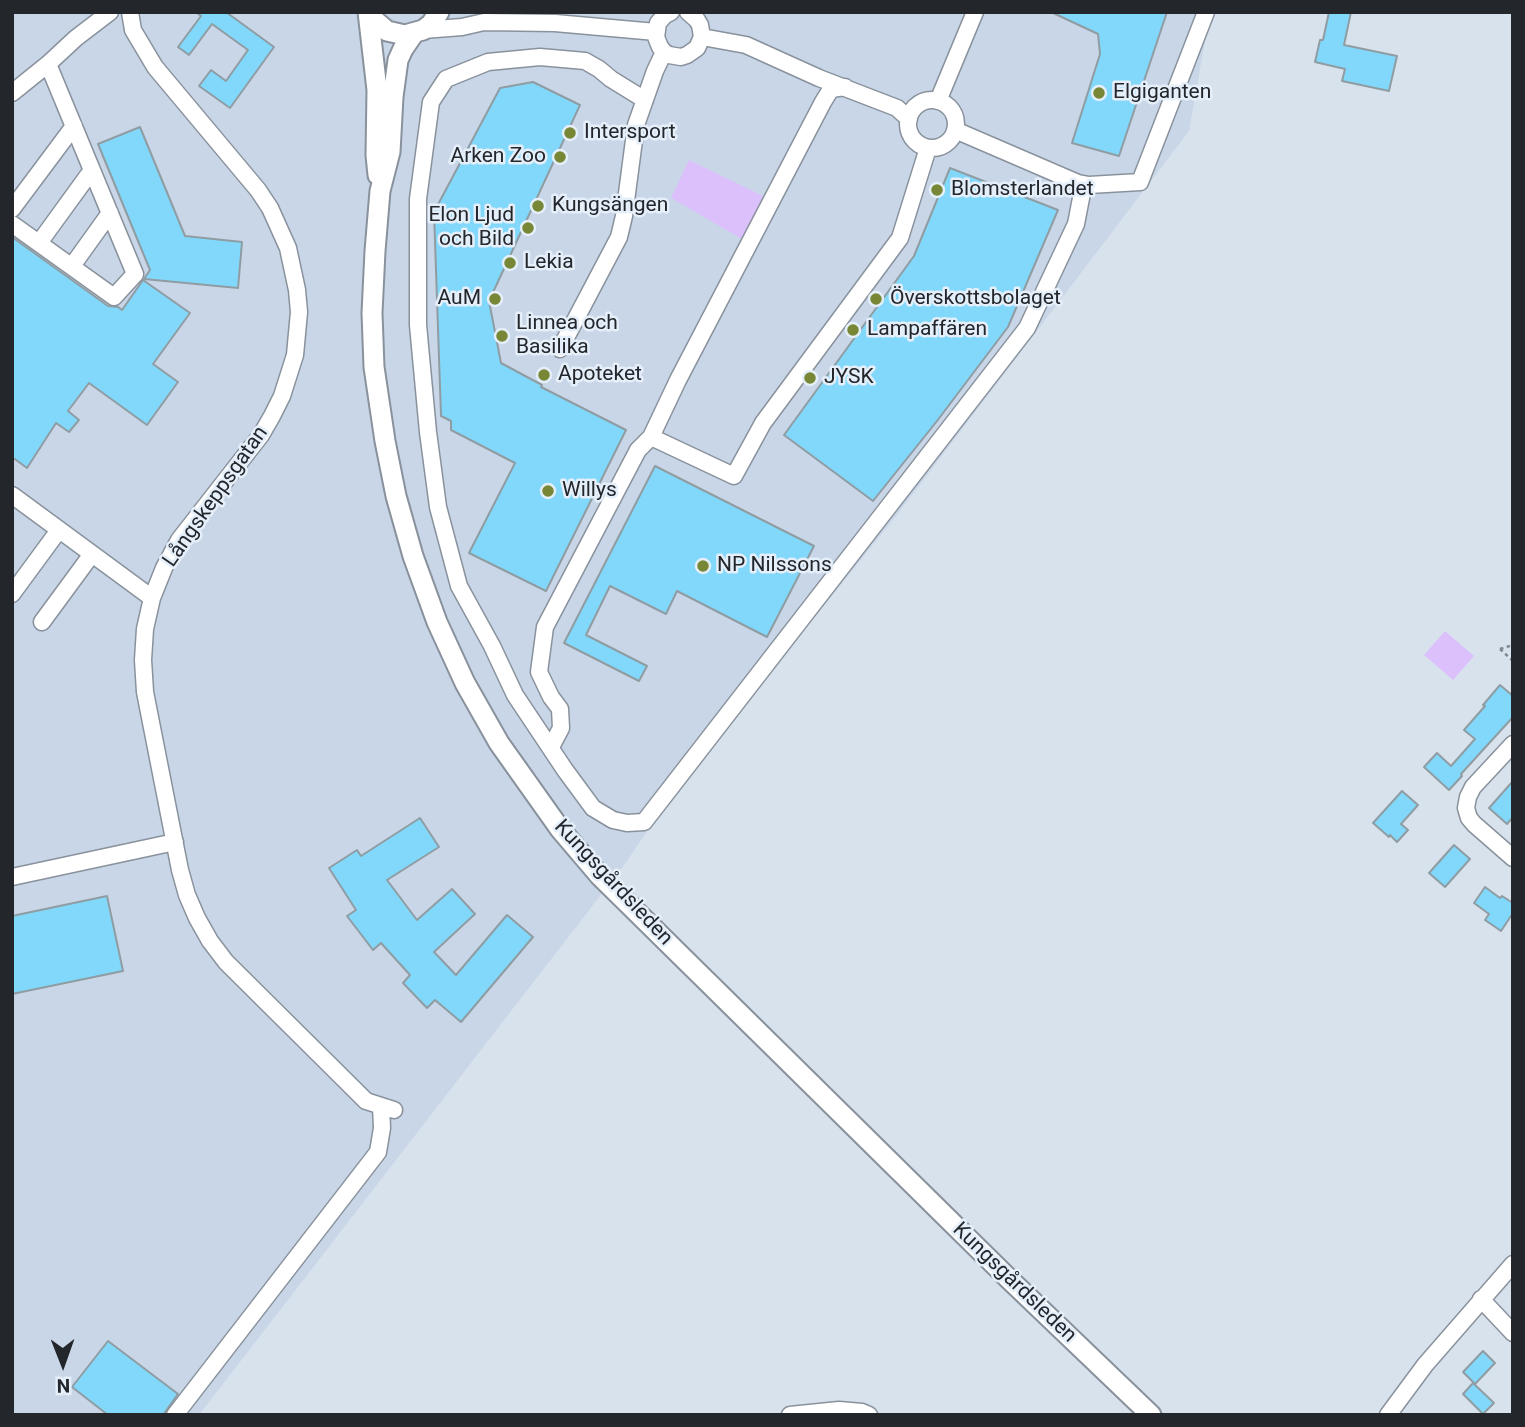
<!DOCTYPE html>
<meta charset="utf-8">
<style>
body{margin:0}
#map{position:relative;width:1525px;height:1427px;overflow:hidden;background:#d8e2ed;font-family:Roboto,sans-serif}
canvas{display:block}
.frame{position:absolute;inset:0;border:14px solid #23262b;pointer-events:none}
.north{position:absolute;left:28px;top:1329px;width:70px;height:70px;-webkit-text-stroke:5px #e5effa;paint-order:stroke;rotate:179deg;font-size:19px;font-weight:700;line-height:28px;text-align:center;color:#23262b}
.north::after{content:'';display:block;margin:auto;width:24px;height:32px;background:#23262b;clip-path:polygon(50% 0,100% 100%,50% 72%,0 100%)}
</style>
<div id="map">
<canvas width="1525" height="1427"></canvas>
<div class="frame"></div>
<div class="north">N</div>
</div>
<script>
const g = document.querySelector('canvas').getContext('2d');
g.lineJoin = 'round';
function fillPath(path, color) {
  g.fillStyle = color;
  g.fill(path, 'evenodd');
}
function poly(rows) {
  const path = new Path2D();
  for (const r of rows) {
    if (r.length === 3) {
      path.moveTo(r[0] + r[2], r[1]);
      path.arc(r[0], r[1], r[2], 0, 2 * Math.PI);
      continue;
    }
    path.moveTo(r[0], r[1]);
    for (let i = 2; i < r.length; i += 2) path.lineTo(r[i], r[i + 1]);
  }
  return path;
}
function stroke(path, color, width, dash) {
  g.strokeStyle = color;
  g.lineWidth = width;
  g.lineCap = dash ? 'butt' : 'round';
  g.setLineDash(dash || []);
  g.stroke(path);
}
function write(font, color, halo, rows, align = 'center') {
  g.font = font + ' Roboto,sans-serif';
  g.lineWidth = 5;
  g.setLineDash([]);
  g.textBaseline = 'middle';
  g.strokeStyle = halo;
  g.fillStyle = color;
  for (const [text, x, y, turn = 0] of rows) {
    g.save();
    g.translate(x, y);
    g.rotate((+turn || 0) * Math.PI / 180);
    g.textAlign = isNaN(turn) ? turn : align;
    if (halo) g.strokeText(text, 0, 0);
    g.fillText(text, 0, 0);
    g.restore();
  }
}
fillPath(poly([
 [12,12,1210,12,1189,131,896,516,670,797,627,861,199,1415,12,1415]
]), '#c9d6e8');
fillPath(poly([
 [689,160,763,196,742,239,671,198],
 [1445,631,1474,656,1453,680,1424,655]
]), '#dcc0fc');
const building = poly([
 [196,12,226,12,274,47,230,108,199,86,211,70,226,81,248,50,212,24,189,55,178,47,201,16,196,12],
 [1051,12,1167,12,1119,156,1072,143,1100,54,1098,34,1051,12],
 [1329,12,1351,12,1344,45,1397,56,1389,91,1342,81,1345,69,1315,62,1320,40,1323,40,1329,12],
 [533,82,580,105,489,301,501,363,542,385,541,387,626,430,546,591,469,553,515,463,451,430,451,421,441,416,434,212,500,88,533,82],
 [140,127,185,236,242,242,238,288,144,279,150,270,98,144,140,127],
 [950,168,1058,210,1008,327,937,421,873,501,784,435,914,256,950,168],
 [12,237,108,306,118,307,122,310,143,280,190,313,153,364,178,382,147,425,89,383,68,411,79,420,69,432,56,423,27,468,12,457,12,237],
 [655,466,814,546,767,637,677,591,666,614,610,586,586,635,647,666,639,681,564,643,655,466],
 [1500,685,1513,696,1513,717,1461,774,1462,776,1449,790,1424,767,1437,753,1451,766,1475,739,1464,730,1485,706,1483,705,1500,685],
 [1513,781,1513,817,1507,824,1489,808,1513,781],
 [1402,791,1418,805,1401,824,1408,830,1397,842,1390,835,1389,837,1373,823,1402,791],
 [420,818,439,847,387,880,417,920,452,889,475,914,434,952,456,975,507,915,533,937,461,1022,435,1000,427,1008,403,983,410,975,381,943,373,950,347,916,356,910,329,868,357,850,361,856,420,818],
 [1454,845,1470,859,1445,887,1429,873,1454,845],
 [1485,887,1500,898,1502,896,1513,903,1513,913,1501,931,1485,920,1489,914,1474,903,1485,887],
 [107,896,123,971,12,994,12,916,107,896],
 [108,1341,178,1394,163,1415,108,1415,72,1387,108,1341],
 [1483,1351,1495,1363,1475,1384,1463,1372,1483,1351],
 [1473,1383,1494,1403,1483,1414,1463,1394,1473,1383]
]);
fillPath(building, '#82d8fb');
stroke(building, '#8f9da3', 2);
const minor = poly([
 [130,12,133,30,155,67,258,190,270,208,288,248,297,290,299,312,295,355,282,396,272,416,261,435,179,540,164,568,152,598,145,629,143,660,145,692,180,870,187,895,197,918,210,941,226,962,366,1101,394,1110],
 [671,12,665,15,658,23,656,37,660,47,664,52,669,55,681,57,687,55,697,48,702,37,700,25,697,20,688,12],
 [423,30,462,27,484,22,555,23,656,32],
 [702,37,746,45,819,78,897,108,909,119],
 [845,87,831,89,823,102,678,380,651,437,734,476,763,423,900,238,928,148],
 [12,93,48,64,76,38,110,12],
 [645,100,611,79,599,69,585,61,540,57,488,62,446,79,431,102,418,199,418,325,428,432,438,507,459,586,492,646,515,695,565,770,593,808,613,820,627,823,644,822,1027,328,1076,224,1082,193,1078,183],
 [932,124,24],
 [938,101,975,12],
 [955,130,1078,183,1089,185,1140,182,1206,12],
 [12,209,74,126],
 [12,224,114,297,135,274,48,64],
 [39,243,92,170],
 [72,266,110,213],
 [560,349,619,237,624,216,636,125,655,71,664,52],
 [12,495,152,598],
 [12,594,59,530],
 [42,622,92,554],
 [1513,744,1473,787,1468,797,1466,808,1469,818,1474,824,1513,858],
 [551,747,561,728,560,709,551,697,539,672,545,627,638,450,651,437],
 [12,877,175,842],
 [1481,1299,1513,1333],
 [175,1415,378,1152,382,1128,381,1106],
 [790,1415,839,1410,862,1412,869,1415],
 [1388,1415,1425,1365,1513,1264]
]);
const major = poly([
 [368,12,377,90,376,155,378,175],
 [369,12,373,19,387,31,405,35,423,30,431,24,439,12],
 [414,33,403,49,398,60,393,97,390,152,380,191,375,251,372,313,374,367,385,441,396,496,413,556,437,622,465,683,499,743,560,829,600,876,1009,1279,1151,1415]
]);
stroke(minor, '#89929c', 19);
stroke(major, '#89929c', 23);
stroke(poly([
 [911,103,924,97],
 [1500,649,1513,661],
 [1500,649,1513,645]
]), '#81878f', 2.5, [3.5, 3.5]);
stroke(minor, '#fff', 16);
stroke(major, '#fff', 19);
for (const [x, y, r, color] of [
 [1099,93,7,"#778736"],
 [570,133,7,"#778736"],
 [560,157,7,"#778736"],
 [937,190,7,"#778736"],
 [538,206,7,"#778736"],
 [528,228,7,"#778736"],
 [510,263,7,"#778736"],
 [495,299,7,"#778736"],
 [876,299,7,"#778736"],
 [853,330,7,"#778736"],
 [502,336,7,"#778736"],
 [544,375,7,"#778736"],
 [810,378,7,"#778736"],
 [548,491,7,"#778736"],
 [703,566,7,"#778736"]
]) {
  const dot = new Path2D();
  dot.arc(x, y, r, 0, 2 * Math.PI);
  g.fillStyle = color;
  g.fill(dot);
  stroke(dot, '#e5effa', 2.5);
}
write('21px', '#23262b', '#e5effa', [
 ["Elgiganten",1113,93],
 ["Intersport",584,133],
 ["Arken Zoo",546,157,"right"],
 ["Blomsterlandet",951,190],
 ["Kungsängen",552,206],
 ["Elon Ljud",514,216,"right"],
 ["och Bild",514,240,"right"],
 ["Lekia",524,263],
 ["AuM",481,299,"right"],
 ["Överskottsbolaget",890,299],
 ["Linnea och",516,324],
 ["Basilika",516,348],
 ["Lampaffären",867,330],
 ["Apoteket",558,375],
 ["JYSK",824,378],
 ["Willys",562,491],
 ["NP Nilssons",717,566]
], 'left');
write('21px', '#23262b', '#e5effa', [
 ["Långskeppsgatan",216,497,-55],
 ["Kungsgårdsleden",613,883,47],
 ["Kungsgårdsleden",1014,1283,44]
]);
</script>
